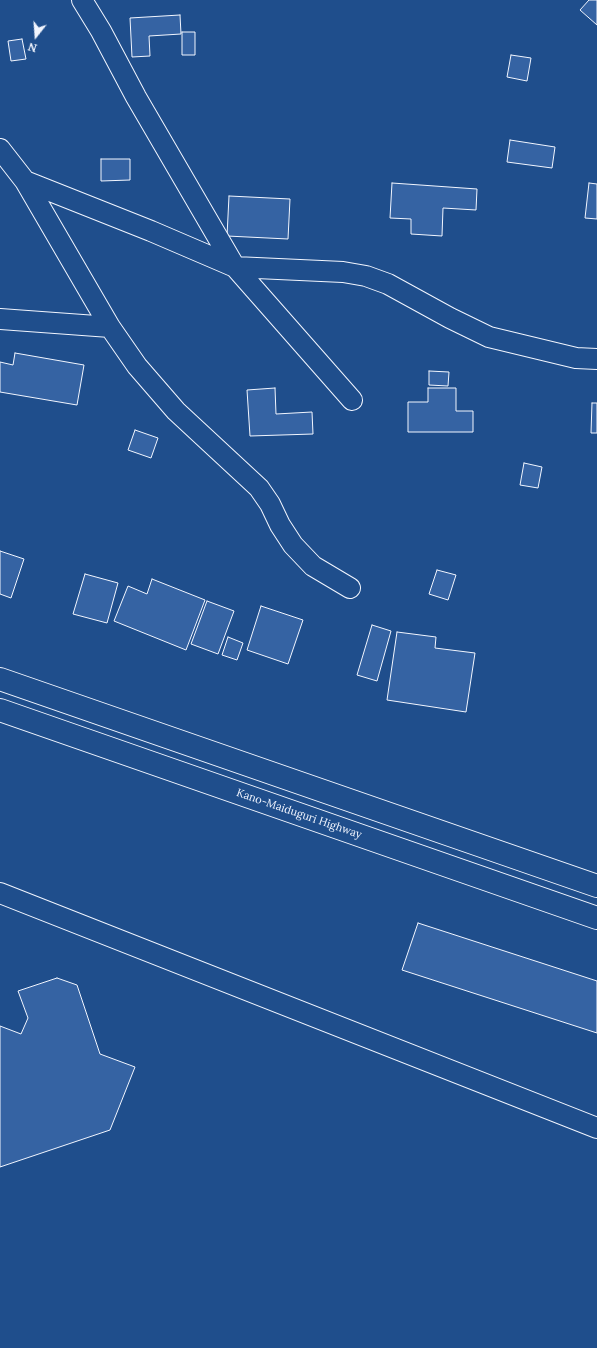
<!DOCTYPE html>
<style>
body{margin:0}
#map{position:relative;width:597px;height:1348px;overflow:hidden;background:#1f4e8c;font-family:Lora,serif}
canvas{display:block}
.north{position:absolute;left:16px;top:16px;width:40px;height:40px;-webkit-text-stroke:3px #1f4e8c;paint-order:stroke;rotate:197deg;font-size:11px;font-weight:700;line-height:16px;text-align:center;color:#f2f6ff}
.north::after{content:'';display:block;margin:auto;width:14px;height:18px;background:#f2f6ff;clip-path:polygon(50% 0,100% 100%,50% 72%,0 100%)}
</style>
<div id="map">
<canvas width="597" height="1348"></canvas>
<div class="north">N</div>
</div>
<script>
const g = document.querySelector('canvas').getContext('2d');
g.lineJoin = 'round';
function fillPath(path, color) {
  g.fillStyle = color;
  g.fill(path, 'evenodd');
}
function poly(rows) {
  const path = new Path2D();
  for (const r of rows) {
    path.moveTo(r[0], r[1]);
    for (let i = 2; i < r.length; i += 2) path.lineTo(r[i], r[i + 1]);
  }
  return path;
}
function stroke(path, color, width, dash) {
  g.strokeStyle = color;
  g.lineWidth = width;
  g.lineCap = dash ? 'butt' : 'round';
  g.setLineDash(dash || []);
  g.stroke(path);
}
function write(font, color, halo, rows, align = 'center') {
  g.font = font + ' Lora,serif';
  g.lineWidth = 3;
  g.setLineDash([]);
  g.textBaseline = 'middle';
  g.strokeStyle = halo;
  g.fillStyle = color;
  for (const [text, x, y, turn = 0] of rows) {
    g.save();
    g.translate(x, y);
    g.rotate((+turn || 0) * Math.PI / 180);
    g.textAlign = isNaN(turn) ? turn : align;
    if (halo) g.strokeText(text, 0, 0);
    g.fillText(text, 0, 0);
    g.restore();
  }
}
const building = poly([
 [589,0,597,0,597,25,580,10,589,0],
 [180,15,181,34,149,36,150,56,132,57,130,18,180,15],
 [182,32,195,32,195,55,182,55,182,32],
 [22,39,26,59,11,61,8,41,22,39],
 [511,55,531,58,527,81,507,77,511,55],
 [510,140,555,147,552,168,507,162,510,140],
 [101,159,130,159,130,180,101,181,101,159],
 [392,183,477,189,476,210,443,208,442,236,411,234,411,219,390,218,392,183],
 [589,183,597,184,597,219,585,218,589,183],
 [229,196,290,199,288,239,227,236,229,196],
 [15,353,84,365,77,405,0,392,0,362,13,365,15,353],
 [429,371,449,372,448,386,429,385,429,371],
 [275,388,276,414,312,412,313,434,250,436,247,390,275,388],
 [428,388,456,388,456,411,473,411,473,432,408,432,408,402,428,402,428,388],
 [592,403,597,403,597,433,591,433,592,403],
 [135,430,158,438,151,458,128,450,135,430],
 [524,463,542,467,538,488,520,485,524,463],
 [0,551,24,559,11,598,0,594,0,551],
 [437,570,456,575,448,600,429,594,437,570],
 [85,574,118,583,107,623,73,614,85,574],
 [152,579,205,600,186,650,114,621,128,586,147,594,152,579],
 [207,601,234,611,218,654,191,644,207,601],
 [261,606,303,620,288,664,247,650,261,606],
 [372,625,391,631,377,681,357,675,372,625],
 [397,632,436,637,435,648,475,653,466,712,387,700,397,632],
 [228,637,243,643,237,660,222,655,228,637],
 [418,923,597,981,597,1033,402,970,418,923],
 [57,978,77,985,100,1054,135,1067,110,1130,0,1167,0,1026,21,1034,28,1018,18,991,57,978]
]);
fillPath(building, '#3563a3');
stroke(building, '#f2f6ff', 1);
const minor = poly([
 [82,0,101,31,136,97,235,267,352,400],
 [0,149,25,181,110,327,137,366,176,411,259,488,270,504,280,525,293,545,313,566,350,588],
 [25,181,151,231,235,267,343,272,366,276,388,284,450,318,489,337,576,358,597,359],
 [0,319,110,327],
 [0,893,597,1128]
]);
const trunk = poly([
 [0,679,597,886],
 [0,710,597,918]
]);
stroke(minor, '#f2f6ff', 22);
stroke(trunk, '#f2f6ff', 24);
stroke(minor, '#1f4e8c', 20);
stroke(trunk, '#1f4e8c', 22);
write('11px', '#f2f6ff', '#1f4e8c', [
 ["Kano-Maiduguri Highway",299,814,19]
]);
</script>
